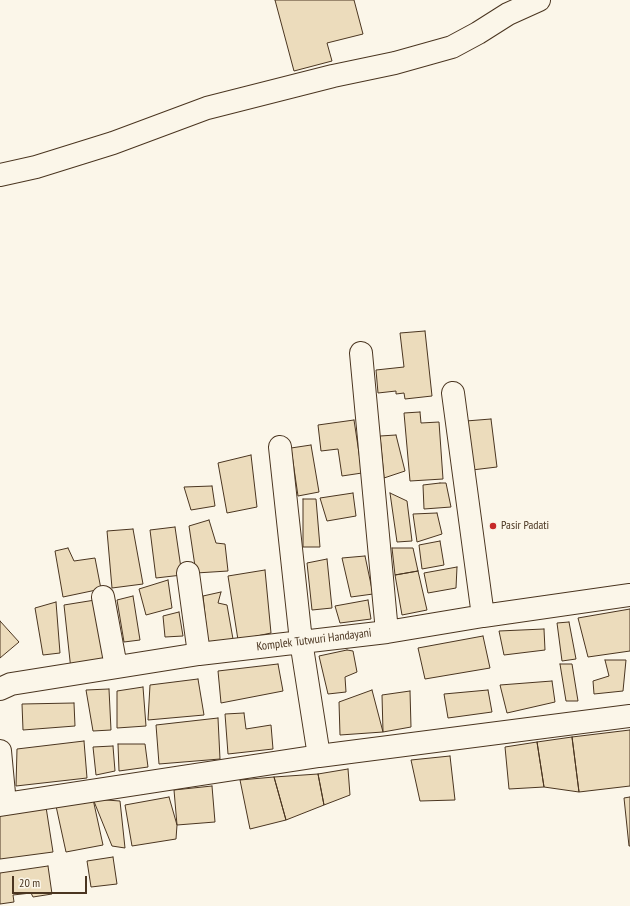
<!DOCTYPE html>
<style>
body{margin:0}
#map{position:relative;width:630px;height:906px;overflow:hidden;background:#fbf6e9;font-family:"PT Sans Narrow",sans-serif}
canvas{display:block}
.scale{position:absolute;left:12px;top:876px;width:75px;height:18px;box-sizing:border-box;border:2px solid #4a3520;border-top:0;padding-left:5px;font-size:12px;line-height:14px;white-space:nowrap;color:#4a3520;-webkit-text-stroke:3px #fbf6e9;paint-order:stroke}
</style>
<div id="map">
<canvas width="630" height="906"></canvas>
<div class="scale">20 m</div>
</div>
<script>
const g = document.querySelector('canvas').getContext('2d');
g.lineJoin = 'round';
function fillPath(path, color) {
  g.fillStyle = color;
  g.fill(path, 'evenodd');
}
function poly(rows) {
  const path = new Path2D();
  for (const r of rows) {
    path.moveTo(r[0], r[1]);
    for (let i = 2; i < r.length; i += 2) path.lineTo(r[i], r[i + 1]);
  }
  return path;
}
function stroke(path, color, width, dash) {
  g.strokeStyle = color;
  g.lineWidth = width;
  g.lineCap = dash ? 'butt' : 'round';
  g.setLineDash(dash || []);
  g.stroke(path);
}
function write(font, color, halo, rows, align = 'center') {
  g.font = font + ' "PT Sans Narrow",sans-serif';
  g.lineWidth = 3;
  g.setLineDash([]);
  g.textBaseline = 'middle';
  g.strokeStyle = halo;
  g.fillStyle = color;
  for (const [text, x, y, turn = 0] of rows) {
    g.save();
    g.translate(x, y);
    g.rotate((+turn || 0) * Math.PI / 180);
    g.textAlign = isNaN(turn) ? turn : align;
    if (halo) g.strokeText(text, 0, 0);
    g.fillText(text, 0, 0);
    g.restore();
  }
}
const building = poly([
 [275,0,354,0,363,34,327,43,332,61,294,71,275,0],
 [425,331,432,396,405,399,404,393,396,394,396,391,378,393,376,370,404,367,400,333,425,331],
 [420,412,421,423,439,422,443,479,410,481,404,413,420,412],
 [491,419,497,467,472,470,466,421,491,419],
 [354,420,362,473,342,476,338,449,321,451,318,425,354,420],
 [396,435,405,471,384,478,380,436,396,435],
 [311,445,319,492,298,496,291,448,311,445],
 [251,455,257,507,227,513,218,463,251,455],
 [440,483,446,483,451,507,424,509,423,485,440,483],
 [212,486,215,506,191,510,184,487,212,486],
 [353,493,356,516,327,521,320,498,353,493],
 [390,493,407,501,412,541,397,542,390,493],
 [303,499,316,499,320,547,303,547,303,499],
 [437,513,442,534,417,542,413,514,437,513],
 [209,520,216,543,225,544,228,571,196,573,189,526,209,520],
 [175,527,182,575,156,578,150,530,175,527],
 [133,529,143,584,112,588,107,531,133,529],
 [440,541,444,565,422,569,419,545,440,541],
 [68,548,74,561,95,558,101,589,63,597,55,551,68,548],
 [392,548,413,548,418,571,395,575,392,548],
 [365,556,373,594,351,597,342,558,365,556],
 [327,559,332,608,312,610,307,563,327,559],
 [457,567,456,588,428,593,424,573,457,567],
 [265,570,271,633,238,640,228,576,265,570],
 [418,571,427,610,402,615,395,575,418,571],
 [168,580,172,608,146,615,139,589,168,580],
 [221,592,218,603,227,605,233,639,208,644,203,596,221,592],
 [133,596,140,640,124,642,117,600,133,596],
 [95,600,105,665,71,670,64,605,95,600],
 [368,600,371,619,340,623,335,606,368,600],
 [56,602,60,653,43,655,35,608,56,602],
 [630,609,630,651,588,657,578,618,630,609],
 [179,612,183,636,165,637,163,616,179,612],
 [0,621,19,642,0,658,0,621],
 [569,622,576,659,562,661,557,623,569,622],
 [544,629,545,650,504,655,499,631,544,629],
 [483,636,490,668,425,679,418,648,483,636],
 [347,650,353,651,357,672,345,677,346,692,328,694,319,656,347,650],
 [605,660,626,660,623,691,594,694,593,681,609,676,605,660],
 [278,664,283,691,221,703,218,671,278,664],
 [560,664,572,664,578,701,566,701,560,664],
 [198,679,204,715,148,720,150,685,198,679],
 [552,681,555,702,507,713,500,685,552,681],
 [143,687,146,726,117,728,117,691,143,687],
 [109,689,111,730,93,731,86,690,109,689],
 [372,690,383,732,340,735,339,702,372,690],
 [488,690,492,712,448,718,444,694,488,690],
 [410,691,411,727,383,732,382,695,410,691],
 [74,703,75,726,23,730,22,704,74,703],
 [244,713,246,729,271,725,273,749,228,754,225,714,244,713],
 [218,718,220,759,159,764,156,725,218,718],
 [630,730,630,786,579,792,572,737,630,730],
 [572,737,579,792,544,787,537,742,572,737],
 [84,741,87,778,16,786,17,749,84,741],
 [537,742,544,787,509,789,505,747,537,742],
 [118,744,145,744,148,767,119,771,118,744],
 [113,746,115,771,96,775,93,747,113,746],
 [450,756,455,800,420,801,411,760,450,756],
 [348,769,350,795,324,805,318,774,348,769],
 [318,774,324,805,286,820,274,777,318,774],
 [274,777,286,820,250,829,240,780,274,777],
 [212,786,215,822,177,825,174,790,212,786],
 [169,797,177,825,176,839,132,846,125,805,169,797],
 [630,797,630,846,629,846,624,798,630,797],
 [93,799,103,845,66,852,56,806,93,799],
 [93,799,120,801,125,848,112,846,93,799],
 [46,807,53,852,0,859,0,813,46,807],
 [113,857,117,884,91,887,87,861,113,857],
 [48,866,52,894,33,897,31,893,13,895,14,902,0,904,0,873,48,866]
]);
fillPath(building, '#ecdcbc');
stroke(building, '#4a3520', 1);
const minor = poly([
 [0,175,36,167,113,143,207,108,333,76,395,63,452,47,478,33,508,14,539,0],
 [361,353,387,632],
 [453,393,483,616],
 [280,447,301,641,319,756],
 [188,573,199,654],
 [103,597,116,667],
 [0,689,11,684,199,654,387,632,483,616,630,595],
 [0,751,5,804],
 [0,805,319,756,630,716]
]);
stroke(minor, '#4a3520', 24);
stroke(minor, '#fbf6e9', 22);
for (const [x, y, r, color] of [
 [493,526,4,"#c62828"]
]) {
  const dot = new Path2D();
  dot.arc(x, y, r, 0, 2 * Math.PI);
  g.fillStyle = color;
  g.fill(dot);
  stroke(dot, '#fbf6e9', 1.5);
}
write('12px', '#4a3520', '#fbf6e9', [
 ["Pasir Padati",501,526]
], 'left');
write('12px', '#4a3520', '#fbf6e9', [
 ["Komplek Tutwuri Handayani",314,640,-7]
]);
</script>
